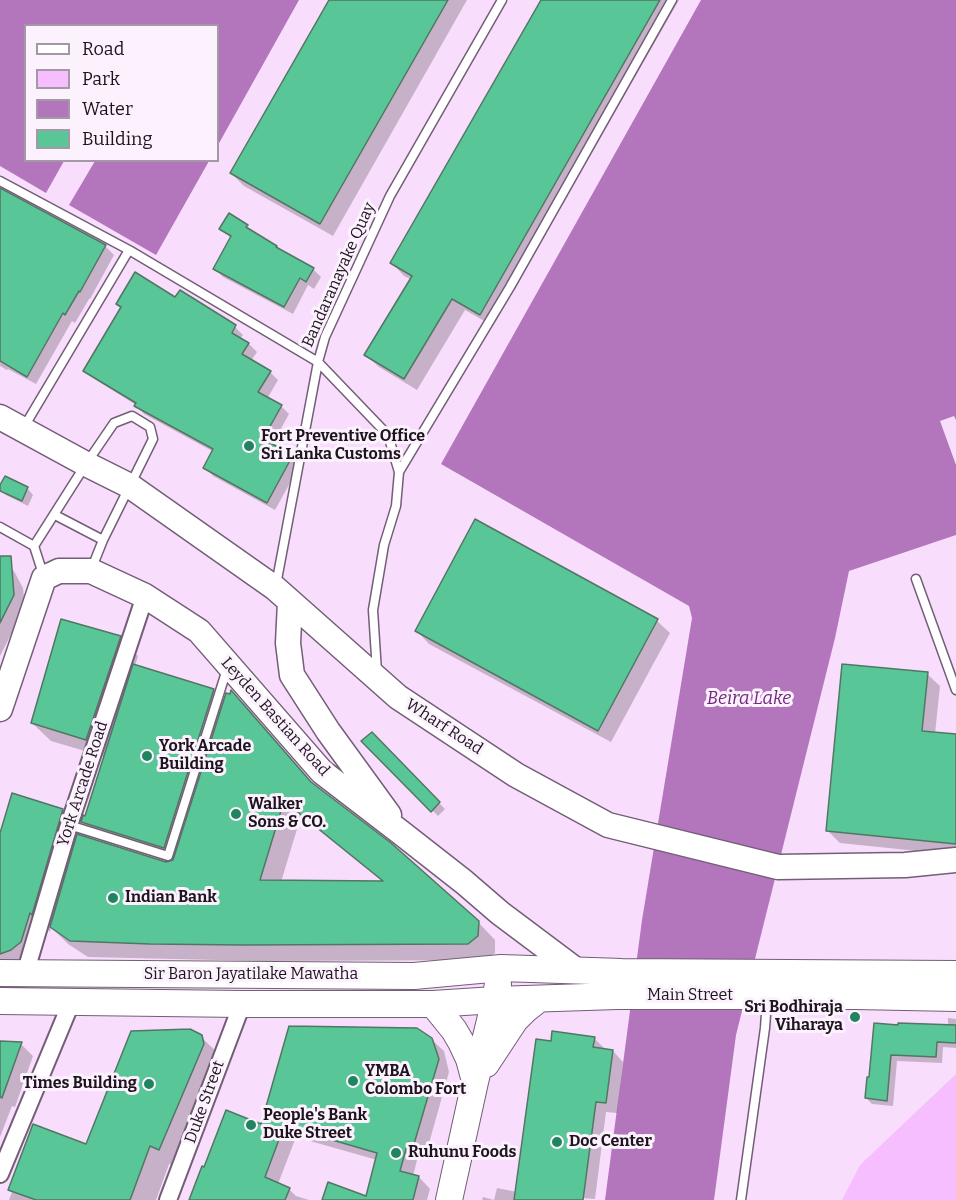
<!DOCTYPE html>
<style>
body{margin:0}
#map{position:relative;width:956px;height:1200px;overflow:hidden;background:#f8defc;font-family:Bitter,serif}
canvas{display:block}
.legend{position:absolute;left:24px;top:24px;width:195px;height:138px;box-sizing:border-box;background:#fcf2fe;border:2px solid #a399a4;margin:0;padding:8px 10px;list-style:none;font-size:18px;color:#1d141e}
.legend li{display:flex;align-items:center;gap:12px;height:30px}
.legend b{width:30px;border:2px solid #a399a4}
</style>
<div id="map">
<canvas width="956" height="1200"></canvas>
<ul class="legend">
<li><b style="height:8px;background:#fff"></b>Road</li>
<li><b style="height:16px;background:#f6beff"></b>Park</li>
<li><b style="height:16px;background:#b375bc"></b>Water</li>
<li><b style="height:16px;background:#59c697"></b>Building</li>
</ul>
</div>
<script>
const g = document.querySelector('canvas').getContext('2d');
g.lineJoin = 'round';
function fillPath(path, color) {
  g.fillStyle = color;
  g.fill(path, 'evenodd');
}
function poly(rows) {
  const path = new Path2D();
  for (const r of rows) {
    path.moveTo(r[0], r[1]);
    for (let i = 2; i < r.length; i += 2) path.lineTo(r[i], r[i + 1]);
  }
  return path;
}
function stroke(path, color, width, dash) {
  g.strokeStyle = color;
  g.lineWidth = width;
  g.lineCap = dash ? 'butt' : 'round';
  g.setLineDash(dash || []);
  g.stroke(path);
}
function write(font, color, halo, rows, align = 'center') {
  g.font = font + ' Bitter,serif';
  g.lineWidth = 6;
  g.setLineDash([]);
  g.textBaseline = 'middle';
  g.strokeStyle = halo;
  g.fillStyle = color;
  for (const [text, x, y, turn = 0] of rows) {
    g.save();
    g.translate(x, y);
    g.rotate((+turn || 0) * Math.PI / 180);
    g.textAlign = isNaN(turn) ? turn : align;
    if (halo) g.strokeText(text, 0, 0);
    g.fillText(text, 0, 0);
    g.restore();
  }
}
fillPath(poly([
 [956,1074,956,1200,842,1200,860,1165]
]), '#f6beff');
fillPath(poly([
 [0,0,299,0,218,145,218,26,26,26,26,160,64,161,46,193,0,166],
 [701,0,956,0,956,420,954,416,940,421,956,465,956,535,849,571,835,638,736,1035,714,1200,605,1200,642,920,692,618,689,606,441,464],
 [95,161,95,160,209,161,156,255,69,205]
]), '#b375bc');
fillPath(poly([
 [330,0,467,0,333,236,244,186,231,173],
 [542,0,679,0,493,326,465,310,417,390,379,367,366,355,412,280,404,276,392,263],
 [0,190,105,246,114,255,90,299,89,299,75,323,72,321,36,384,8,369,7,370,0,366],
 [230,216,247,227,254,234,313,269,321,277,314,289,308,285,293,314,223,277,215,269,231,238,221,229],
 [176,299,235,327,243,335,240,339,249,344,257,352,251,361,270,372,278,380,267,399,281,406,289,414,272,445,292,457,300,465,275,510,213,476,205,467,214,452,144,414,136,405,93,378,84,370],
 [5,478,27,488,33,495,28,506,6,495,0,490],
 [476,521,657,621,670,633,611,742,429,644,417,631],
 [0,559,14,571,23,588,25,607,0,656],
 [120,638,138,656,135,666,213,691,225,702,231,696,232,692,248,708,317,788,478,922,495,940,495,953,486,960,260,961,88,957,68,944,51,927,50,932,48,930,39,960,29,968,0,965,0,838,62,810,81,829,79,836,166,864,172,862,101,840,83,822,86,818,105,757,51,741,32,723],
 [301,816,383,882,281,882],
 [927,674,940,686,935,734,956,736,956,855,840,843,828,831],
 [372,734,445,809,438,816,363,741],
 [948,1018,956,1019,956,1048,943,1047,942,1063,897,1061,893,1106,872,1104,866,1098,871,1079,876,1024,948,1027],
 [201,1037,221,1056,178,1167,169,1164,156,1200,9,1200,12,1192,10,1189,87,1146],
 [594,1038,605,1049,613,1051,623,1062,617,1113,606,1112,595,1199,581,1198,581,1200,482,1200,483,1197,494,1200,497,1188,517,1192,552,1042],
 [431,1039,444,1051,449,1072,426,1154,419,1152,413,1176,419,1177,430,1189,427,1200,323,1200,368,1198,377,1160,296,1137,278,1184,289,1189,296,1196,309,1200,190,1200,262,1126],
 [0,1042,21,1044,33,1056,15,1107,12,1106,0,1137]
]), '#0003');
const building = poly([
 [329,0,448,0,320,224,230,173,329,0],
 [541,0,660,0,480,315,452,299,404,379,364,355,412,276,390,263,541,0],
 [0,188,106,245,80,292,79,291,65,315,63,313,27,377,0,361,0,188],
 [229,213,248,225,246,227,277,246,276,247,314,268,306,282,300,278,284,307,213,269,231,236,219,229,229,213],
 [135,272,175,297,180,290,236,325,232,333,249,343,242,354,271,371,258,392,282,405,263,439,293,455,267,503,203,468,213,449,134,406,136,403,83,371,121,307,116,304,135,272],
 [5,476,28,487,22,501,0,491,0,485,5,476],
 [475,519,658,619,598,731,415,631,475,519],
 [0,556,11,556,14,595,0,623,0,556],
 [61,619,121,636,86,740,31,723,61,619],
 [133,664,214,689,164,848,81,822,83,815,85,816,133,664],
 [842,664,928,672,922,731,956,734,956,844,826,831,842,664],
 [231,690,311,782,391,843,479,921,478,936,468,944,242,945,150,944,70,941,50,927,77,834,166,862,173,860,226,693,230,694,231,690],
 [284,801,383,881,260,880,284,801],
 [372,732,440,802,431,812,361,741,372,732],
 [12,793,63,809,32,915,30,913,21,942,11,950,0,954,0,833,12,793],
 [874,1023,898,1025,898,1023,956,1025,956,1043,937,1042,936,1057,891,1055,887,1101,865,1098,867,1077,869,1077,874,1023],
 [289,1026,417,1028,432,1038,439,1059,414,1144,408,1142,400,1171,419,1176,413,1200,322,1200,328,1182,366,1196,377,1153,284,1126,265,1177,290,1188,285,1200,189,1200,202,1166,204,1167,226,1110,261,1124,289,1026],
 [190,1029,202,1035,204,1044,159,1150,150,1146,130,1200,36,1200,8,1190,33,1124,86,1144,131,1031,190,1029],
 [552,1031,595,1037,593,1047,613,1050,606,1103,596,1102,583,1200,514,1200,536,1039,551,1041,552,1031],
 [0,1041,22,1042,2,1098,0,1097,0,1041]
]);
fillPath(building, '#59c697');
stroke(building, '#537664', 1.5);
const lane = poly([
 [0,181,129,250],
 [24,427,129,250,318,362,388,435,399,472,396,506,384,545,373,610,377,672],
 [399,472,510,287,672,0],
 [55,515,103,540],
 [0,527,34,546,44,577],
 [34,546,86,464,114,423,132,416,150,427,153,439,103,540,91,570],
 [916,579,956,690],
 [276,585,318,362,325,337,390,196,502,0],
 [69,825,168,856,227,669],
 [741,1200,765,1028,767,1000]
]);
const street = poly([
 [25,974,69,825,145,596],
 [0,1174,71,1003],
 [168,1200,242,1004]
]);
const secondary = poly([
 [0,417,86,464,130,486,275,588,398,697,516,775,608,825,778,867,905,865,956,860],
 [290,602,288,643,292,675,328,731,389,815],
 [0,709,44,578,59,571,91,571,145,596,199,631,322,772,404,835,464,882,500,913,576,970]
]);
const primary = poly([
 [0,973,414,976,501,968,622,972,956,974],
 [0,1001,242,1004,433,1004,495,1000,617,996,855,996,956,998],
 [433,1004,454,1030,461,1042,469,1059,475,1081],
 [486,1064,515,1020,525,1010,539,999],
 [449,1200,475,1082,495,1000,498,984]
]);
stroke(lane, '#735d77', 11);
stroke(street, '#735d77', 20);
stroke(secondary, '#735d77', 27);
stroke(primary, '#735d77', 28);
stroke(lane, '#fff', 8);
stroke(street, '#fff', 16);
stroke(secondary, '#fff', 24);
stroke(primary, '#fff', 26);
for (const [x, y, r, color] of [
 [249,446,6,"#20845e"],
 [147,756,6,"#20845e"],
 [236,814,6,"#20845e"],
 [113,898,6,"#20845e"],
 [855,1017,6,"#20845e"],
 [353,1081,6,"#20845e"],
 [149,1084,6,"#20845e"],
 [251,1125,6,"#20845e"],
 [557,1142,6,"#20845e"],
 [396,1153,6,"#20845e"]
]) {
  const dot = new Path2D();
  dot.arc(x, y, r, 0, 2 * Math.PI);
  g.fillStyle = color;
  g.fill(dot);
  stroke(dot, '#fcf2fe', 2);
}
write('16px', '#1d141e', '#fcf2fe', [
 ["Bandaranayake Quay",339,275,-66],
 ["Leyden Bastian Road",275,717,48],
 ["Wharf Road",444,727,33],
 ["York Arcade Road",83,784,-72],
 ["Sir Baron Jayatilake Mawatha",251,975],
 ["Main Street",690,996],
 ["Duke Street",205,1102,-70]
]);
write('bold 16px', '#1d141e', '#fcf2fe', [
 ["Fort Preventive Office",261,437],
 ["Sri Lanka Customs",261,455],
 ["York Arcade",159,747],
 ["Building",159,765],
 ["Walker",248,805],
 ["Sons & CO.",248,823],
 ["Indian Bank",125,898],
 ["Sri Bodhiraja",843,1008,"right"],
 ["Viharaya",843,1026,"right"],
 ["YMBA",365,1072],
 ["Colombo Fort",365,1090],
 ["Times Building",137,1084,"right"],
 ["People's Bank",263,1116],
 ["Duke Street",263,1134],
 ["Doc Center",569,1142],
 ["Ruhunu Foods",408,1153]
], 'left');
write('italic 18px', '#71277d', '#fcf2fe', [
 ["Beira Lake",749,699]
]);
</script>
